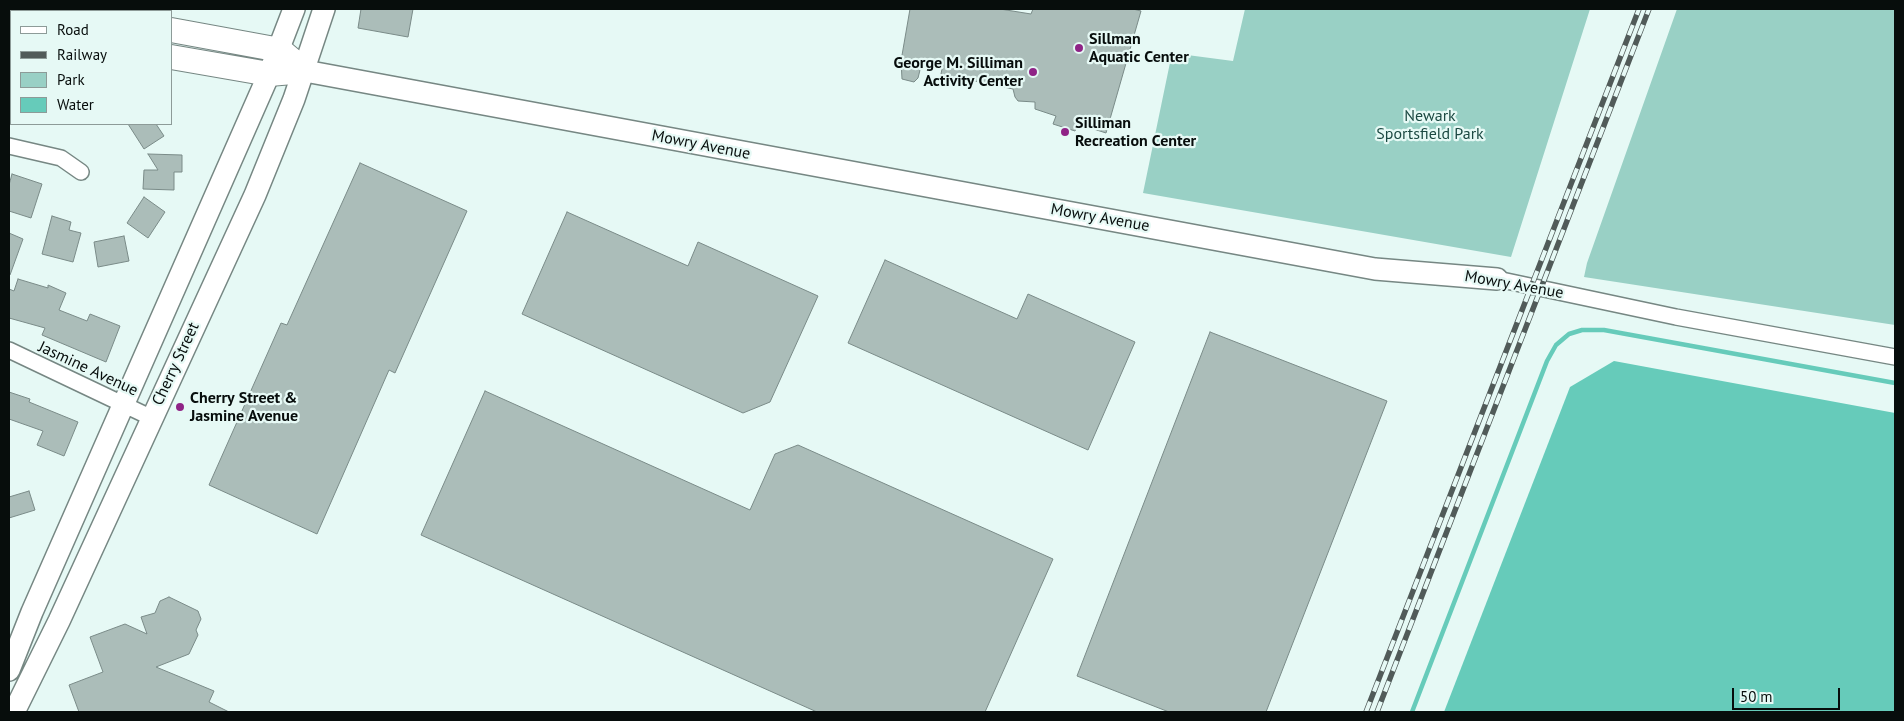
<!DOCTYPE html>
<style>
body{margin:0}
#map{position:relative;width:1904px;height:721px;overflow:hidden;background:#e6f9f5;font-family:"PT Sans",sans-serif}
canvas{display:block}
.frame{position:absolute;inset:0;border:10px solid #070d0c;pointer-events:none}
.legend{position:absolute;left:10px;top:10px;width:162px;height:115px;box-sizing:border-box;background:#e6f9f5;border:1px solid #8d9b98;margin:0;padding:6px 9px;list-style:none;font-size:15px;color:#070d0c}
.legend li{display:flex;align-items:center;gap:10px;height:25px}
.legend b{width:25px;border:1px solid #8d9b98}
.scale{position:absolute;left:1732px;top:688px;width:108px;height:22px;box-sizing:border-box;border:2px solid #070d0c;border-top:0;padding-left:6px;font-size:15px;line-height:18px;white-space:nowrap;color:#070d0c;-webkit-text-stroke:4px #e6f9f5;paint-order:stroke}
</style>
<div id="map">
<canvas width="1904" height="721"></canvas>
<div class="frame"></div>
<ul class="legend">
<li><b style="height:6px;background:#fff"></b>Road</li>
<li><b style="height:6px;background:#515b59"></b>Railway</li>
<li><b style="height:14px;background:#99d0c5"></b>Park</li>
<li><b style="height:14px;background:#66cbba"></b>Water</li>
</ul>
<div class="scale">50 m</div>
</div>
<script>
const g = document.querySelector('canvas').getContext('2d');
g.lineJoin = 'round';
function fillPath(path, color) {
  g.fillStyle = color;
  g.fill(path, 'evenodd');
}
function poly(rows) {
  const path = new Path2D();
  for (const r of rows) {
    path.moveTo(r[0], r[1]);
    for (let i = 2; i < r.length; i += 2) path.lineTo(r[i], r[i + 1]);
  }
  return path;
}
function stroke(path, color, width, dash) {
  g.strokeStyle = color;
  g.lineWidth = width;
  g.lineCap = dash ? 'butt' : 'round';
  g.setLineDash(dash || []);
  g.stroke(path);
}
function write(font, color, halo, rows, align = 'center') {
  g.font = font + ' "PT Sans",sans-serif';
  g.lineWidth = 4.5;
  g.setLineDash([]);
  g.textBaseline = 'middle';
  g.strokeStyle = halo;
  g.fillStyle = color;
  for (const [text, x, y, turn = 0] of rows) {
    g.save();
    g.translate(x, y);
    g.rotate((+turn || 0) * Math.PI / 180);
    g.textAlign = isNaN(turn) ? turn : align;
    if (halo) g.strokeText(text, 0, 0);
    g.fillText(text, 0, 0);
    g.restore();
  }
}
fillPath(poly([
 [1245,9,1590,9,1511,257,1143,193,1172,53,1233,61],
 [1677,9,1895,9,1895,325,1584,277,1587,263]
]), '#99d0c5');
fillPath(poly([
 [1614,361,1895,413,1895,712,1444,712,1570,387]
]), '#66cbba');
stroke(poly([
 [1412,712,1547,361,1556,345,1569,334,1582,330,1604,330,1895,383]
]), '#66cbba', 4.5);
const building = poly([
 [361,9,413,9,408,37,358,28,361,9],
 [910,9,1000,9,1031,14,1033,9,1133,9,1141,11,1106,133,1078,124,1075,131,1053,124,1056,116,1035,109,1035,102,1018,101,1015,97,1013,89,941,74,942,69,921,66,918,78,914,82,902,79,901,61,910,9],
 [128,124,156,124,164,136,144,149,128,124],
 [148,154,182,155,182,172,174,172,174,190,143,189,144,170,158,170,148,154],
 [360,163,467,211,395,373,389,370,317,534,209,485,281,323,287,325,360,163],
 [12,174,42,184,31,218,9,211,9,185,12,174],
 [144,197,165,212,148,238,127,223,144,197],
 [567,212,688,266,698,242,818,296,770,402,743,413,522,314,567,212],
 [52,216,71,222,69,230,81,233,73,262,42,254,52,216],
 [9,233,23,239,10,275,9,274,9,233],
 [124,236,129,261,98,267,94,242,124,236],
 [885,260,1017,319,1028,294,1135,342,1088,450,848,343,885,260],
 [18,279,48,288,48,285,66,293,59,310,87,321,90,314,120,326,106,362,42,335,45,328,9,318,9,289,14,291,18,279],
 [1210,332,1387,401,1266,712,1169,712,1077,676,1210,332],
 [485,391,750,510,775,454,798,445,1053,559,985,712,817,712,421,535,485,391],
 [9,392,30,399,29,402,78,422,64,456,37,445,43,431,9,419,9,392],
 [29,491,35,510,9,518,9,497,29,491],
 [169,597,198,611,201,619,196,630,198,635,189,654,156,667,214,691,209,702,229,712,79,712,69,685,103,672,90,637,125,624,147,634,141,617,155,613,160,601,169,597]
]);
fillPath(building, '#abbdb9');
stroke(building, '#7a8b88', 1);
const minor = poly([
 [9,146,61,158,81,172],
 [1497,279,1676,317,1895,357],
 [9,350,152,418]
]);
const secondary = poly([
 [305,71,1375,269,1497,279],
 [9,670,32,612,269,74,294,9],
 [14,712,59,621,255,195,294,99,324,9]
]);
const primary = poly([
 [59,9,72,11],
 [9,29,11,30],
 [171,30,280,50,305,71],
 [171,57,269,74,305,71]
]);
stroke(minor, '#768783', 18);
stroke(secondary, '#768783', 24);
stroke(primary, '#768783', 26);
stroke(minor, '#fff', 15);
stroke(secondary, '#fff', 21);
stroke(primary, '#fff', 24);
const rail = poly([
 [1366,712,1639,9],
 [1377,712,1649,9]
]);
stroke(rail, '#515b59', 5.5);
stroke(rail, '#e6f9f5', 4, [11]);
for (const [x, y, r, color] of [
 [1079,48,5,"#8f2386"],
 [1033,72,5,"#8f2386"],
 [1065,132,5,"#8f2386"],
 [180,407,5,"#8f2386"]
]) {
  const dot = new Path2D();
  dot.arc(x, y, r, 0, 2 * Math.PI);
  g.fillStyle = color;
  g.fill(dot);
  stroke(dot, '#e6f9f5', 2);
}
write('bold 16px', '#070d0c', '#e6f9f5', [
 ["Sillman",1089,39],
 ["Aquatic Center",1089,57],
 ["George M. Silliman",1023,63,"right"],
 ["Activity Center",1023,81,"right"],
 ["Silliman",1075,123],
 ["Recreation Center",1075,141],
 ["Cherry Street &",190,398],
 ["Jasmine Avenue",190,416]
], 'left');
write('16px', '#1b4942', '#e6f9f5', [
 ["Newark",1430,116],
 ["Sportsfield Park",1430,134]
]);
write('16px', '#070d0c', '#e6f9f5', [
 ["Mowry Avenue",701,145,11],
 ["Mowry Avenue",1100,218,10],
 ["Mowry Avenue",1514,285,10],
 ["Cherry Street",176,364,-65],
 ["Jasmine Avenue",88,369,25]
]);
</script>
